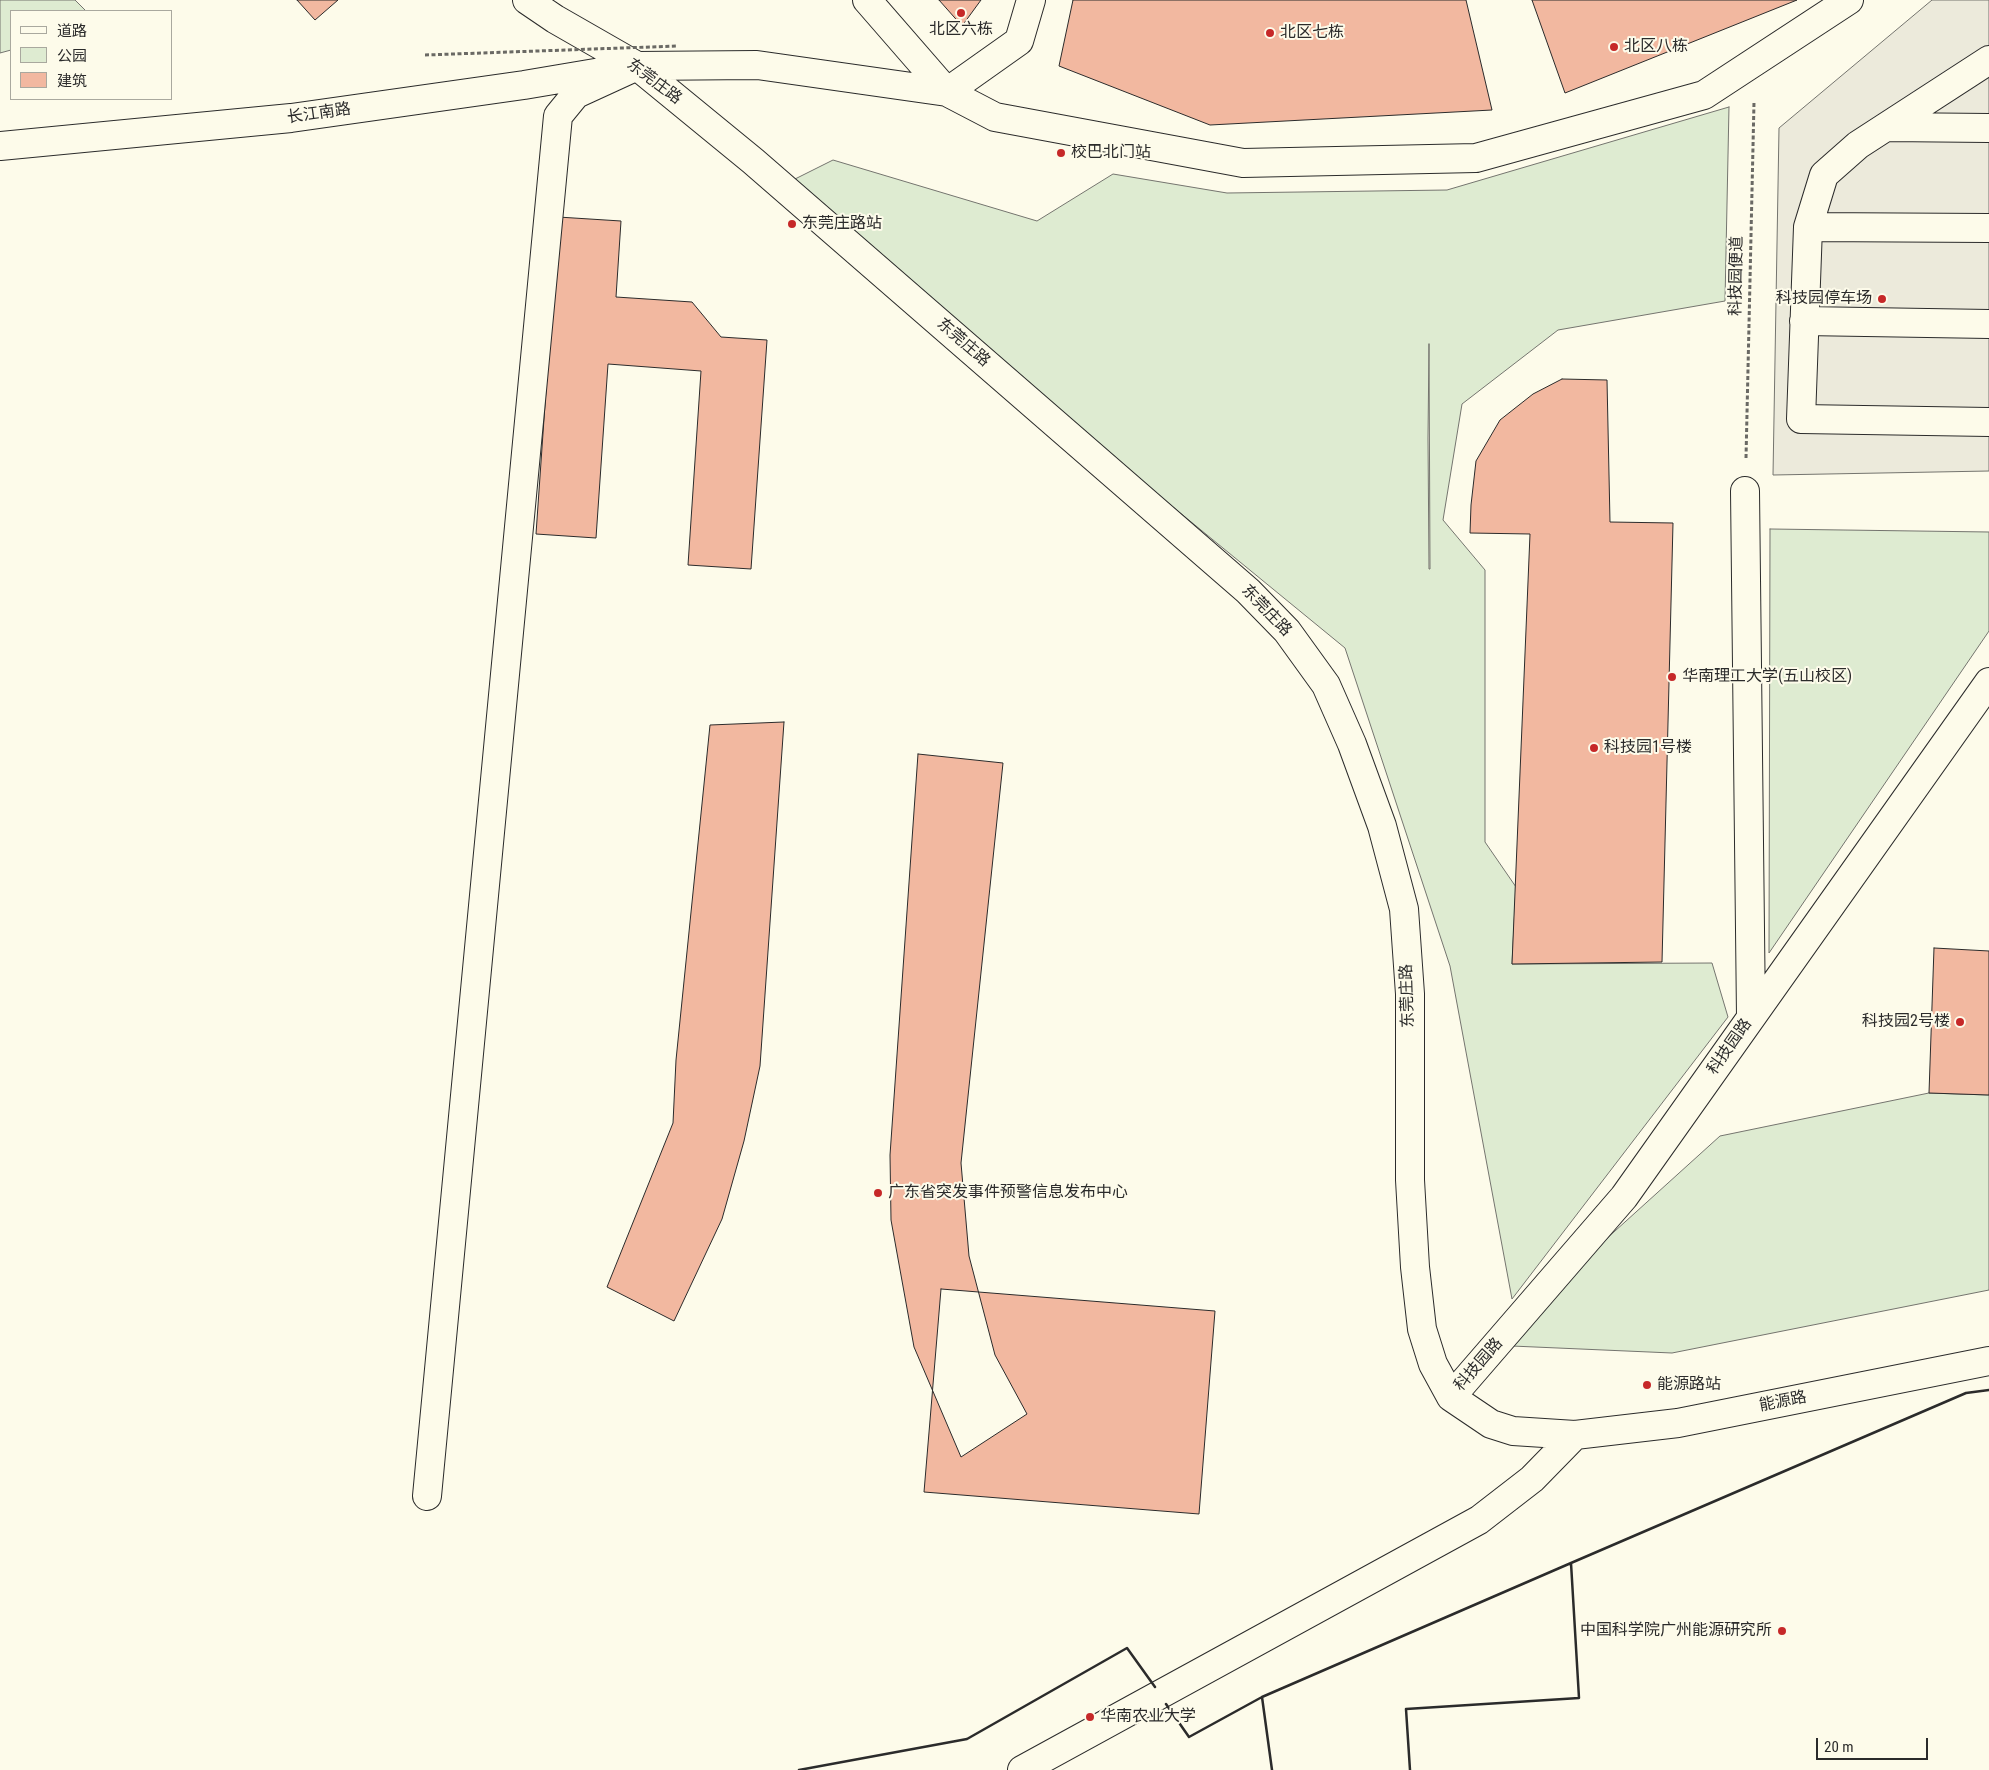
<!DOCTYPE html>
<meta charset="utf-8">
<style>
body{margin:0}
#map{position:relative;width:1989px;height:1770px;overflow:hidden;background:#fdfbea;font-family:"Roboto Condensed","Noto Sans SC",sans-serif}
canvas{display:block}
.legend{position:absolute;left:10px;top:10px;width:162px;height:90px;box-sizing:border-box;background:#fdfbea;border:1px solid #a9a89e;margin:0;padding:6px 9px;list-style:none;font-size:15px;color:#2b2b2b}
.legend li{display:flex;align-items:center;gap:10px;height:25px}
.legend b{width:25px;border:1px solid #a9a89e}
.scale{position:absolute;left:1816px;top:1738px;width:112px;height:22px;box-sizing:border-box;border:2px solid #2b2b2b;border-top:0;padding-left:6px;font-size:15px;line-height:18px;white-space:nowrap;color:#2b2b2b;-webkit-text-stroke:4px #fdfbea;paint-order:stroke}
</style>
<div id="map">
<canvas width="1989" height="1770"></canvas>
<ul class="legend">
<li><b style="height:6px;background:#fdfbea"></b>道路</li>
<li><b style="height:14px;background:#deebd1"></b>公园</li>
<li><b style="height:14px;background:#f2b8a0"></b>建筑</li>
</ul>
<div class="scale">20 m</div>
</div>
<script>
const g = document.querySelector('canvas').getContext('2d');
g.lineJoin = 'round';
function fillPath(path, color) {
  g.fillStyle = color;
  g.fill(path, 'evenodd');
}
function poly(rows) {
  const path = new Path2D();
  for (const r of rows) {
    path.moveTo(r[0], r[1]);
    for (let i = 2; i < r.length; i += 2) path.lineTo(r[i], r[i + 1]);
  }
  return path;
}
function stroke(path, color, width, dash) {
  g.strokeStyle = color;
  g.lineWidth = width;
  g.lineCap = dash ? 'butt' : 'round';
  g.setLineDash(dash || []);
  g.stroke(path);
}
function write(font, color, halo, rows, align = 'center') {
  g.font = font + ' "Roboto Condensed","Noto Sans SC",sans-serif';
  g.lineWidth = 4;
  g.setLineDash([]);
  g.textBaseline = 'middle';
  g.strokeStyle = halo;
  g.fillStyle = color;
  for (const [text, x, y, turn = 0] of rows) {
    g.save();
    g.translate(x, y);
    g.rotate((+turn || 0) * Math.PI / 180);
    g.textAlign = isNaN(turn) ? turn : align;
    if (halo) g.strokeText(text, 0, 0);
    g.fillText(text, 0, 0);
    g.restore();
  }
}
const green = poly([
 [0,0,75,0,86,11,11,11,11,50,0,53,0,0],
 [1729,107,1725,301,1558,330,1462,404,1443,520,1485,570,1485,842,1516,887,1512,964,1712,963,1728,1017,1512,1299,1450,966,1345,648,781,186,833,160,1037,221,1113,174,1227,193,1447,190,1729,107],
 [1429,344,1430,569,1429,569,1428,438,1429,344],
 [1770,529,1989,532,1989,631,1769,953,1770,529],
 [1929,1093,1989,1095,1989,1290,1672,1353,1489,1345,1720,1136,1929,1093]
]);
fillPath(green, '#deebd1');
stroke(green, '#74746e', 1);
const parking = poly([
 [1932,0,1989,0,1989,471,1773,475,1779,128,1932,0]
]);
fillPath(parking, '#eceadb');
stroke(parking, '#74746e', 1);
const building = poly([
 [297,0,338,0,315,20,297,0],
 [939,0,981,0,962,26,939,0],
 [1073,0,1466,0,1492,110,1210,125,1059,66,1073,0],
 [1532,0,1797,0,1565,93,1532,0],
 [558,217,621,221,616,297,692,302,721,337,767,340,751,569,688,565,701,371,608,364,596,538,536,534,558,217],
 [1562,379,1607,380,1610,522,1673,523,1662,962,1512,964,1530,534,1470,533,1471,505,1476,461,1500,420,1533,394,1562,379],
 [784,722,760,1066,744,1141,722,1219,674,1321,607,1287,673,1123,676,1060,710,725,784,722],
 [918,754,1003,763,961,1163,969,1256,995,1355,1027,1414,961,1457,914,1347,891,1220,890,1155,918,754],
 [1934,948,1989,951,1989,1095,1929,1093,1934,948],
 [941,1289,1215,1311,1199,1514,924,1492,941,1289]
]);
fillPath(building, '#f2b8a0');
stroke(building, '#2b2b2b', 1);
const minor = poly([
 [527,0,555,19,637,66,753,161,1248,591,1287,631,1326,685,1352,744,1382,826,1404,909,1410,994,1410,1180,1415,1267,1422,1329,1433,1364,1451,1397,1491,1424,1513,1431,1575,1435,1678,1423,1989,1361],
 [867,0,947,92,1019,41,1031,0],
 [1887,127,1989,128],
 [0,146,291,118,524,85,601,72],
 [1808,227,1824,175,1858,145,1989,60],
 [1989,228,1808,227,1801,419,1989,422],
 [1804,321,1989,324],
 [1745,491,1751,1017],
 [1451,1397,1624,1197,1989,682],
 [427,1496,558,116,576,94,637,66,757,65,947,92,995,117,1243,163,1476,158,1704,95,1849,0],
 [1022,1770,1479,1520,1532,1479,1575,1435]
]);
stroke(minor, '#2b2b2b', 30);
stroke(poly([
 [1746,458,1754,102]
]), '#6a6964', 3, [4, 2.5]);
stroke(minor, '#fdfbea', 28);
stroke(poly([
 [425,55,678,46]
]), '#6a6964', 3, [4, 2.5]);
stroke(poly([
 [1166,1704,1189,1737,1262,1697,1262,1698],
 [799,1770,967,1739,1127,1648,1155,1687],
 [1272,1770,1262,1697,1571,1563,1571,1566],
 [1410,1770,1406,1709,1579,1698,1571,1563,1966,1393,1989,1390]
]), '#2b2b2b', 2.5);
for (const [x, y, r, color] of [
 [961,13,5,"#c62828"],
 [1270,33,5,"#c62828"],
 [1614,47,5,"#c62828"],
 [1061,153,5,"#c62828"],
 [792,224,5,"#c62828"],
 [1882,299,5,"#c62828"],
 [1672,677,5,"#c62828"],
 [1594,748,5,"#c62828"],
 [1960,1022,5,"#c62828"],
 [878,1193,5,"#c62828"],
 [1647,1385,5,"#c62828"],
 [1782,1631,5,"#c62828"],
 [1090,1717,5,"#c62828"]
]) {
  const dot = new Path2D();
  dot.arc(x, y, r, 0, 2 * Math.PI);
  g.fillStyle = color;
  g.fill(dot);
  stroke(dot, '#fdfbea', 2);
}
write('16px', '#2b2b2b', '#fdfbea', [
 ["北区六栋",961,30,"center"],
 ["北区七栋",1280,33],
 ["北区八栋",1624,47],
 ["校巴北门站",1071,153],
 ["东莞庄路站",802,224],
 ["科技园停车场",1872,299,"right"],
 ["华南理工大学(五山校区)",1682,677],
 ["科技园1号楼",1604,748],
 ["科技园2号楼",1950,1022,"right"],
 ["广东省突发事件预警信息发布中心",888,1193],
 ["能源路站",1657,1385],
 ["中国科学院广州能源研究所",1772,1631,"right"],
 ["华南农业大学",1100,1717]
], 'left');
write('16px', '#2b2b2b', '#fdfbea', [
 ["东莞庄路",654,82,37],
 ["长江南路",319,114,-8],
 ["科技园便道",1737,276,-89],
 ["东莞庄路",963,343,41],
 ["东莞庄路",1266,611,46],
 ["东莞庄路",1408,996,-92],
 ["科技园路",1730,1047,-55],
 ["科技园路",1479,1365,-49],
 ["能源路",1783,1402,-11]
]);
</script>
